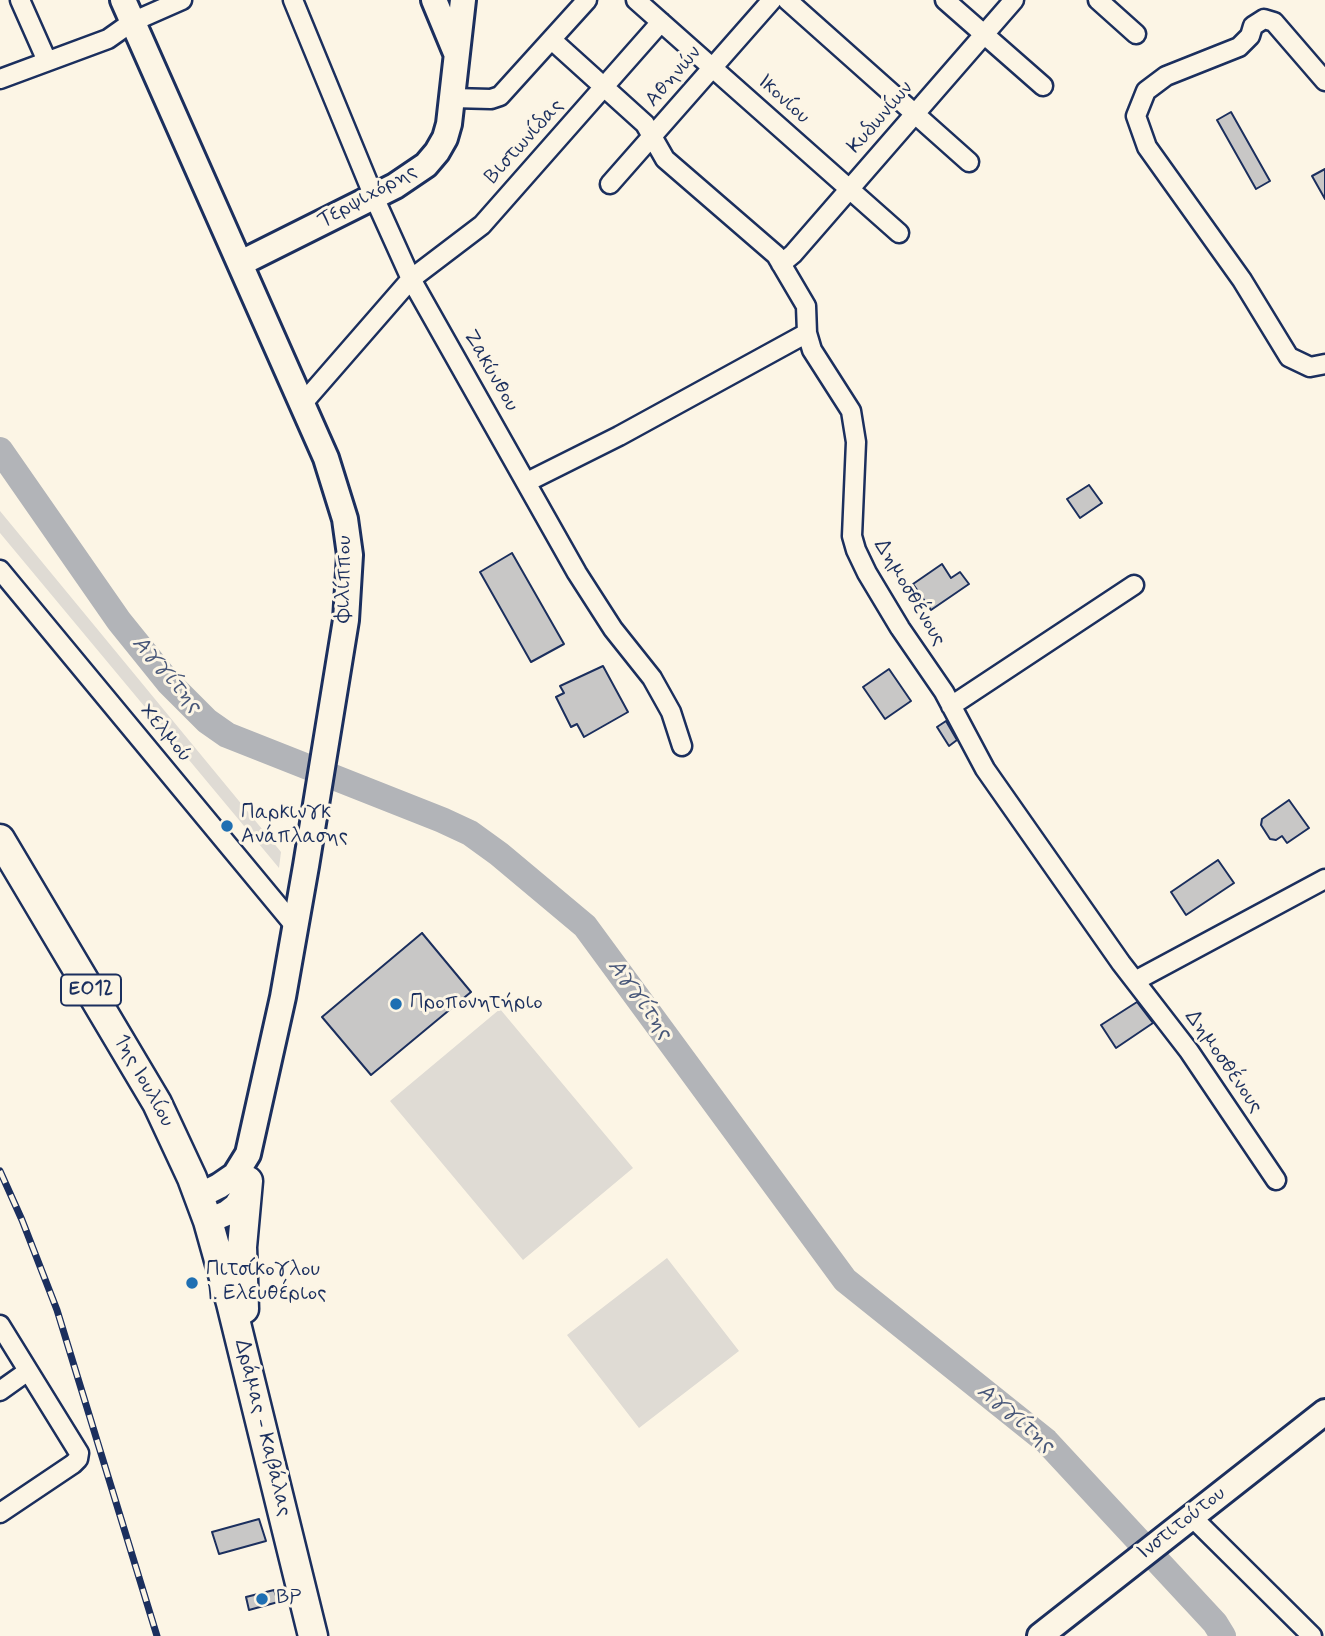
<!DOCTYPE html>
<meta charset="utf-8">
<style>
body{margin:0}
canvas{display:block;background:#fcf5e5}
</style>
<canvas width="1325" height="1636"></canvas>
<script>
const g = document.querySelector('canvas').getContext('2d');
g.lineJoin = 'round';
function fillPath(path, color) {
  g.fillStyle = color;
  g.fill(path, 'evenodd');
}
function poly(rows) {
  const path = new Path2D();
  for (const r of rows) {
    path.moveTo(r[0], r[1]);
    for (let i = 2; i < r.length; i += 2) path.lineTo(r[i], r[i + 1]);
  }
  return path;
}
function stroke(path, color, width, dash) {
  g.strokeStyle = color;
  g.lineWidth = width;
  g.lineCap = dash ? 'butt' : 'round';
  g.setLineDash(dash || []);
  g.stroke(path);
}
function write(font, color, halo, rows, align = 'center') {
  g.font = font + ' Mynerve,sans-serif';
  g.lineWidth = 6;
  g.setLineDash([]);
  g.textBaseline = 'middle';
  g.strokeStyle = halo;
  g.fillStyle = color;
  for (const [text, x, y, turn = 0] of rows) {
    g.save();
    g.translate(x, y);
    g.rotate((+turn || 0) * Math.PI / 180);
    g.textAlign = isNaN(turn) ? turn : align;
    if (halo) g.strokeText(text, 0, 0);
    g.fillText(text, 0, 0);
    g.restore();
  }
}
fillPath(poly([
 [0,511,281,852,279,868,0,533],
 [500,1009,633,1168,523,1260,390,1101],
 [667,1258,739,1351,639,1428,567,1335]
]), '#dfdbd4');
stroke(poly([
 [0,450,119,621,169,683,207,721,227,735,442,820,470,833,499,854,585,926,845,1280,1046,1441,1215,1623,1223,1636]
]), '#b2b4b8', 26);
const building = poly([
 [1231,112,1270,181,1256,189,1217,120,1231,112],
 [1325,169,1325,199,1312,176,1325,169],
 [1089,485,1102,503,1080,518,1067,499,1089,485],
 [512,553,564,644,531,662,480,572,512,553],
 [942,564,951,578,960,572,969,584,931,610,913,584,942,564],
 [603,666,628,712,584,737,577,724,571,727,556,697,564,693,560,686,603,666],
 [889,669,911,701,885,719,863,687,889,669],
 [946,721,957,740,949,746,937,727,946,721],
 [1289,800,1309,828,1287,843,1282,836,1276,840,1270,839,1261,825,1262,819,1289,800],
 [1218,860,1234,883,1186,915,1171,892,1218,860],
 [422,933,471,992,371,1075,322,1017,422,933],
 [1137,1002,1153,1023,1116,1048,1101,1025,1137,1002],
 [259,1519,266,1541,219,1554,212,1532,259,1519],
 [274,1590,278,1602,249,1610,246,1597,274,1590]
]);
fillPath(building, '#c8c7c6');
stroke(building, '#1b2f5e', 2);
const street = poly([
 [20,0,47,61],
 [293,0,374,197,411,279,577,573,613,629,652,678,671,712,682,746],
 [636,0,899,233],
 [787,0,969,162],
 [945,0,1043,86],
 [1098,0,1136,34],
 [552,40,645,124,665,159,776,255,806,306,807,333,812,350,851,411,856,442,852,536,856,550,867,573,900,628,944,692,985,769,1121,963,1189,1051,1276,1180],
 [0,79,108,39,132,22,182,0],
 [1325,81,1274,22,1264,19,1253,26,1250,36,1239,47,1166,76,1146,91,1136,116,1147,147,1242,280,1289,357,1310,367,1325,364],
 [452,98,491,99,500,96,587,0],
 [610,184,772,0],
 [781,264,793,254,1014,0],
 [303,403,411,279,482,225,661,22],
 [527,482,619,436,807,333],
 [0,570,295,926],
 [951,706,1134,585],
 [1135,981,1325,879],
 [0,1325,79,1453,78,1459,73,1464,0,1513],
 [0,1391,28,1371],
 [1192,1517,1312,1636]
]);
const secondary = poly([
 [123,0,326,458,345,519,350,555,346,620,306,866,283,997,248,1154,235,1175,219,1186,199,1196],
 [434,0,456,53],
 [241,263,395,186,426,165,437,152,445,138,449,124,463,0],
 [208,1221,227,1213,236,1206,245,1192,247,1183],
 [1040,1636,1325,1412]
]);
const primary = poly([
 [0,839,157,1103,192,1178,208,1221,231,1303,313,1636],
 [244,1309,242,1247,248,1181]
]);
stroke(street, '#1b2f5e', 23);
stroke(secondary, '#1b2f5e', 30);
stroke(primary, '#1b2f5e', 33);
stroke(street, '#fcf5e5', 18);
stroke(secondary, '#fcf5e5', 24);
stroke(primary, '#fcf5e5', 28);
const rail = poly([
 [0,1171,22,1220,57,1310,157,1636]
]);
stroke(rail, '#1b2f5e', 7);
stroke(rail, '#fcf5e5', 4.5, [13]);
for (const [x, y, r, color] of [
 [227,826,7,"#1f6fb2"],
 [396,1004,7,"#1f6fb2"],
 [192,1283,7,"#1f6fb2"],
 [262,1599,7,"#1f6fb2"]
]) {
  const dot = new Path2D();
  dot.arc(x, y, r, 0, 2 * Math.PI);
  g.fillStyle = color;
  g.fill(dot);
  stroke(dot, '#fcf5e5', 2.5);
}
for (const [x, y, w] of [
 [91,990,60]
]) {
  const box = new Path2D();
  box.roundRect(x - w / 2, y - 15.5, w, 31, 5);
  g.fillStyle = '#fcf5e5';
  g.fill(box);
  stroke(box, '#1b2f5e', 2);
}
write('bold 19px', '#1b2f5e', null, [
 ["ΕΟ12",91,990]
]);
write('21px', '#1b2f5e', '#fcf5e5', [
 ["Αθηνών",674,77,-49],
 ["Ικονίου",783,100,42],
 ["Κυδωνίων",881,118,-49],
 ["Βιστωνίδας",525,142,-48],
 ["Τερψιχόρης",368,197,-29],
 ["Ζακύνθου",490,371,60],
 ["Φιλίππου",345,579,-89],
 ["Δημοσθένους",909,593,59],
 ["Χελμού",165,734,50],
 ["Δημοσθένους",1223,1062,55],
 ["1ης Ιουλίου",143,1081,61],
 ["Δράμας - Καβάλας",262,1428,76],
 ["Ινστιτούτου",1182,1524,-38]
]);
write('21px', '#1b2f5e', '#fcf5e5', [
 ["Παρκινγκ",241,814],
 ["Ανάπλασης",241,838],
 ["Προπονητήριο",410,1004],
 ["Πιτσίκογλου",206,1271],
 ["Ι. Ελευθέριος",206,1295],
 ["BP",276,1599]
], 'left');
write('italic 23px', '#485779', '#fcf5e5', [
 ["Αγγίτης",166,675,49],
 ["Αγγίτης",639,1000,54],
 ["Αγγίτης",1015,1419,40]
]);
</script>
